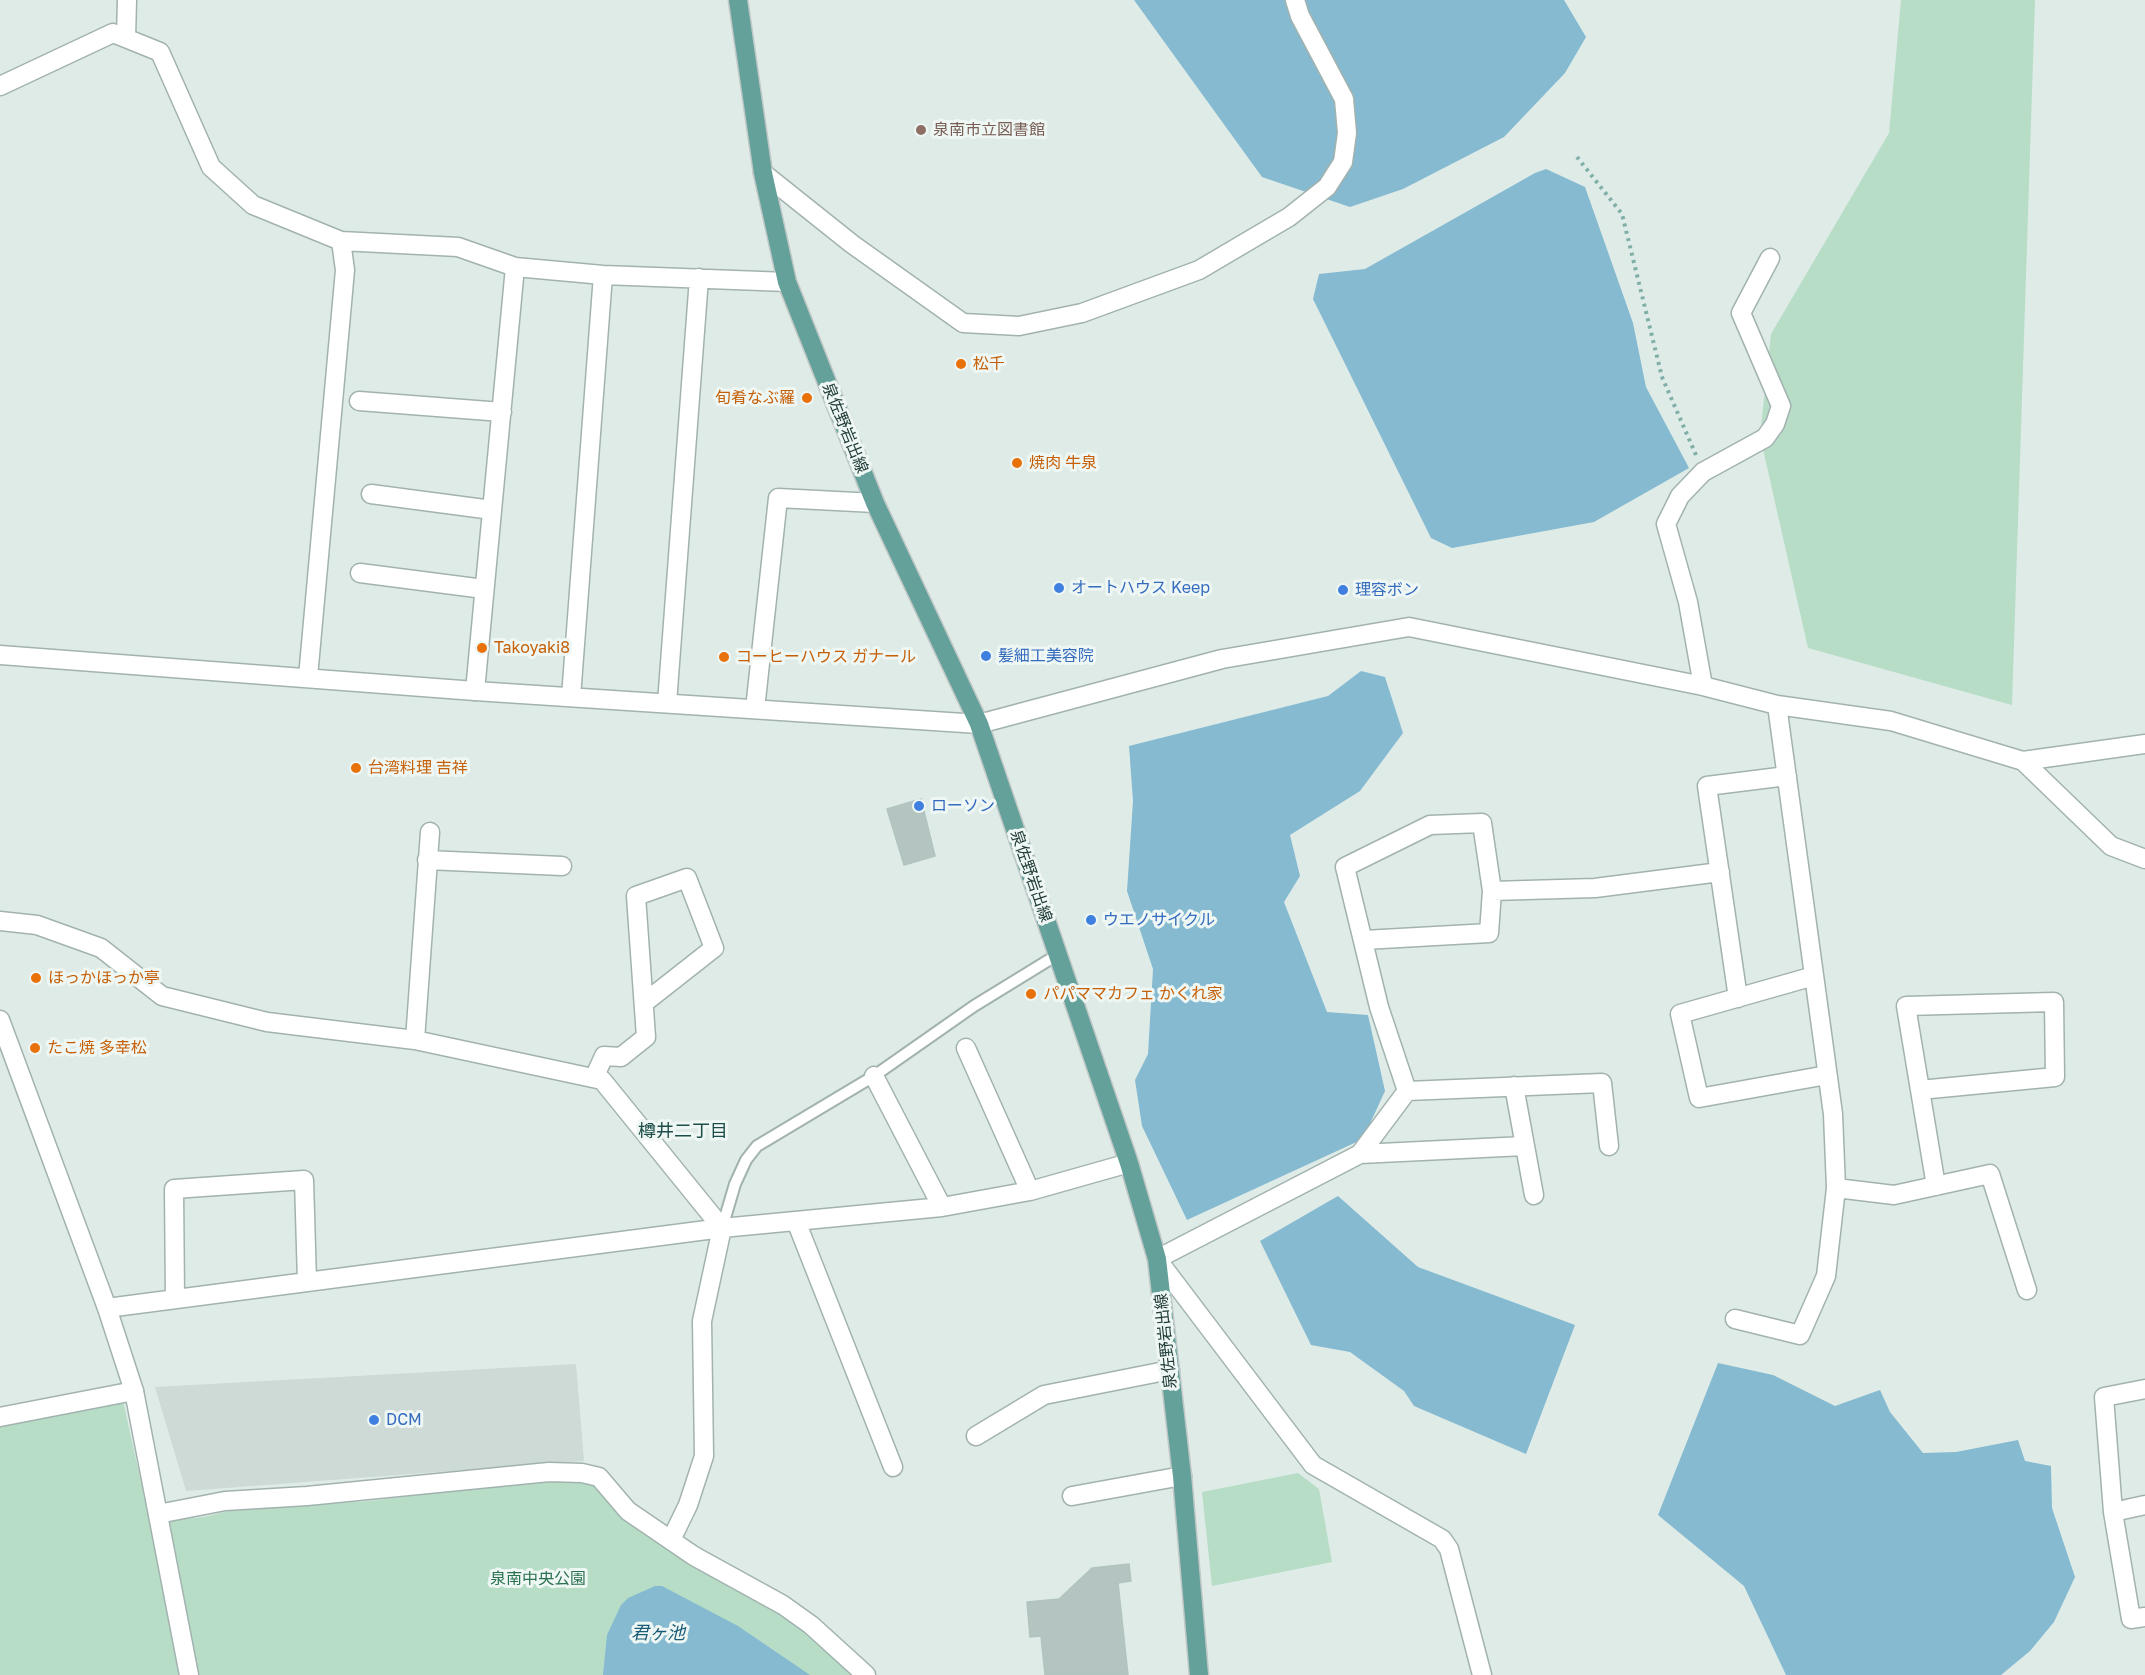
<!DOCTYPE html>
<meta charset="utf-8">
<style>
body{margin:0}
canvas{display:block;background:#dfebe7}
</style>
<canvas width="2145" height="1675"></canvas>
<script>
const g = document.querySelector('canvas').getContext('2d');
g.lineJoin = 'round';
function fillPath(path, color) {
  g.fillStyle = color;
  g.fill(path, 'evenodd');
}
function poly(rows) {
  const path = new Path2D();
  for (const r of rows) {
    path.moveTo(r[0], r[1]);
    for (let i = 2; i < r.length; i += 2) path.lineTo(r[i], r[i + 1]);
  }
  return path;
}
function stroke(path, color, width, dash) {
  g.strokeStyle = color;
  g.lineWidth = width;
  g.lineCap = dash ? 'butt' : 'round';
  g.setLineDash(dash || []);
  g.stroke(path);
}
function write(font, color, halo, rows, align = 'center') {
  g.font = font + ' "Golos Text","Noto Sans JP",sans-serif';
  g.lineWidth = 6;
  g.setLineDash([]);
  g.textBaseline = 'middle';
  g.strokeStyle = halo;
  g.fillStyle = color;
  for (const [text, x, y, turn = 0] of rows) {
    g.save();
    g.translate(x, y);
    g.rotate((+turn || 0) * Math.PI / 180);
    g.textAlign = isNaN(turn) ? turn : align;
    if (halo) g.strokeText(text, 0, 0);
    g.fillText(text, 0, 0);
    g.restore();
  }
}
fillPath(poly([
 [576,1364,584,1461,186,1491,155,1387]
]), '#cddad6');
fillPath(poly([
 [1901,0,2035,0,2012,705,1808,648,1760,436,1771,334,1889,133],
 [123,1401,149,1518,175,1520,204,1517,228,1511,370,1501,448,1491,577,1480,594,1484,631,1525,686,1560,790,1615,860,1675,0,1675,0,1427],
 [1298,1473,1319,1489,1332,1562,1212,1586,1202,1492]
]), '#b7ddc7');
fillPath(poly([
 [1134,0,1564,0,1586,37,1565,73,1504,137,1403,189,1350,207,1262,177],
 [1546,169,1585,187,1633,323,1646,387,1689,468,1594,522,1452,548,1431,538,1313,299,1319,274,1365,269,1535,173],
 [1361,671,1385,677,1403,733,1360,791,1290,835,1300,876,1284,902,1327,1012,1368,1015,1385,1091,1363,1139,1187,1220,1142,1126,1135,1080,1148,1054,1153,969,1127,891,1133,801,1129,746,1328,696],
 [1338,1196,1418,1267,1575,1325,1526,1454,1414,1406,1404,1391,1350,1352,1311,1345,1260,1241],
 [1718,1363,1773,1375,1835,1406,1880,1390,1890,1412,1923,1453,1956,1452,2018,1440,2025,1461,2051,1466,2052,1508,2075,1577,2054,1622,2030,1651,2001,1675,1786,1675,1744,1586,1658,1515],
 [655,1586,662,1586,738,1626,810,1675,603,1675,607,1635,621,1605,628,1598]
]), '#85bad1');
const building = poly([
 [921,799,935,856,904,865,887,809,921,799],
 [1129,1564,1131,1581,1118,1583,1128,1675,1045,1675,1041,1636,1030,1637,1027,1602,1059,1599,1092,1568,1129,1564]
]);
fillPath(building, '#b4c5c1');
stroke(building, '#b1c4bf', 1.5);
const service = poly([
 [722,1228,735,1184,746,1160,757,1146,874,1076,974,1006,1057,955]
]);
const minor = poly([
 [126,38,127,0],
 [0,86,113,33,160,52,211,167,253,205,341,241,458,247,515,267,603,275,787,282],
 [359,401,502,412],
 [371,494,492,510],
 [360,573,484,589],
 [308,677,345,270,341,241],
 [1703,686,1688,602,1666,524,1680,496,1703,472,1765,438,1775,424,1781,406,1741,313,1770,258],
 [475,691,515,267],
 [571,697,603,275],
 [667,703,699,278],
 [755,709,778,498,875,503],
 [979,724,1222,659,1409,627,1703,686,1777,705,1891,721,2023,761,2145,744],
 [2023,761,2111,846,2145,859],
 [427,860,562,866],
 [1492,891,1595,888,1720,872],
 [0,921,37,925,101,948,162,996,267,1022,415,1040,602,1080,722,1228,702,1321,704,1456,688,1505,671,1540],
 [1364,940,1489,933,1492,891,1482,823,1430,825,1345,867,1379,1007,1407,1091,1360,1154,1157,1259,1313,1465,1442,1539,1449,1549,1482,1675],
 [1814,976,1680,1014,1699,1098,1827,1075],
 [1738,998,1707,786,1787,776],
 [415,1040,430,832],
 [966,1048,1030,1191],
 [874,1076,942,1207],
 [594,1078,604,1056,621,1057,646,1037,636,896,687,878,714,948,644,1003],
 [1514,1086,1534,1195],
 [1920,1090,2055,1077,2054,1002,1906,1006,1936,1186],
 [1407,1091,1602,1083,1609,1146],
 [1360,1154,1524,1146],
 [1836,1188,1894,1195,1990,1174,2027,1290],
 [796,1221,893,1467],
 [175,1299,174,1189,304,1180,307,1282],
 [107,1308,722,1228,942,1207,1030,1191,1129,1163],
 [1735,1319,1800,1335,1826,1276,1836,1188,1833,1114,1777,705],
 [2145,1389,2104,1397,2113,1512,2131,1619,2145,1617],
 [0,1417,134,1391],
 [976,1436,1044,1395,1170,1370],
 [1072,1496,1182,1476],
 [2113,1512,2145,1505],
 [158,1514,225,1501,307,1496,549,1472,582,1473,599,1477,628,1511,694,1556,783,1605,811,1625,866,1675]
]);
const tertiary = poly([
 [763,173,852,244,963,323,1019,326,1082,313,1199,270,1289,217,1327,187,1343,162,1347,133,1344,99,1300,16,1295,0],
 [0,655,475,691,979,724],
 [0,1020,107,1308,134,1391,189,1675]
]);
const primary = poly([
 [738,0,763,173,787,282,875,503,979,724,1129,1163,1157,1259,1182,1476,1199,1675]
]);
stroke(service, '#a2b3af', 14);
stroke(minor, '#a2b3af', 21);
stroke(tertiary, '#a2b3af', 21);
stroke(primary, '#c1c8c7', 21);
stroke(poly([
 [1577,157,1622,214,1662,377,1696,455]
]), '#7fafa7', 4, [3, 4.5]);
stroke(service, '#fff', 10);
stroke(minor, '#fff', 18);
stroke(tertiary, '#fff', 18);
stroke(primary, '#63a19a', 18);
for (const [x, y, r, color] of [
 [921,130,6,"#8d6e63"],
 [961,364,6,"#e8710a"],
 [807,398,6,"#e8710a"],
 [1017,463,6,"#e8710a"],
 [1059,588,6,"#3f7fe0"],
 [1343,590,6,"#3f7fe0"],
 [482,648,6,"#e8710a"],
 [986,656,6,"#3f7fe0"],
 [724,657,6,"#e8710a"],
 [356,768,6,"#e8710a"],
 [919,806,6,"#3f7fe0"],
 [1091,920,6,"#3f7fe0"],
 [36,978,6,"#e8710a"],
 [1031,994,6,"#e8710a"],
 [35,1048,6,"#e8710a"],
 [374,1420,6,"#3f7fe0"]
]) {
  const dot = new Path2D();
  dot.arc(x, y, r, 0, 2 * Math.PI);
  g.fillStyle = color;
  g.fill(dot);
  stroke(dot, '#eff7f4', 2);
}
write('16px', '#785e54', '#eff7f4', [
 ["泉南市立図書館",933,130]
], 'left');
write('16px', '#c56008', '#eff7f4', [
 ["松千",973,364],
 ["旬肴なぶ羅",795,398,"right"],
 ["焼肉 牛泉",1029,463],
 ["Takoyaki8",494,648],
 ["コーヒーハウス ガナール",736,657],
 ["台湾料理 吉祥",368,768],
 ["ほっかほっか亭",48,978],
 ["パパママカフェ かくれ家",1043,994],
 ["たこ焼 多幸松",47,1048]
], 'left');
write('16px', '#203b38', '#eff7f4', [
 ["泉佐野岩出線",845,428,68],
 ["泉佐野岩出線",1031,876,71],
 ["泉佐野岩出線",1166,1341,-96]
]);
write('16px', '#366cbe', '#eff7f4', [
 ["オートハウス Keep",1071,588],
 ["理容ボン",1355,590],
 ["髪細工美容院",998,656],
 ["ローソン",931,806],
 ["ウエノサイクル",1103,920],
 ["DCM",386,1420]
], 'left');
write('16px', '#2a7250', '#eff7f4', [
 ["泉南中央公園",538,1579]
]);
write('18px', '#1c4d48', '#eff7f4', [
 ["樽井二丁目",683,1131]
]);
write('italic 18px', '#195a77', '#eff7f4', [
 ["君ヶ池",658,1633]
]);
</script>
